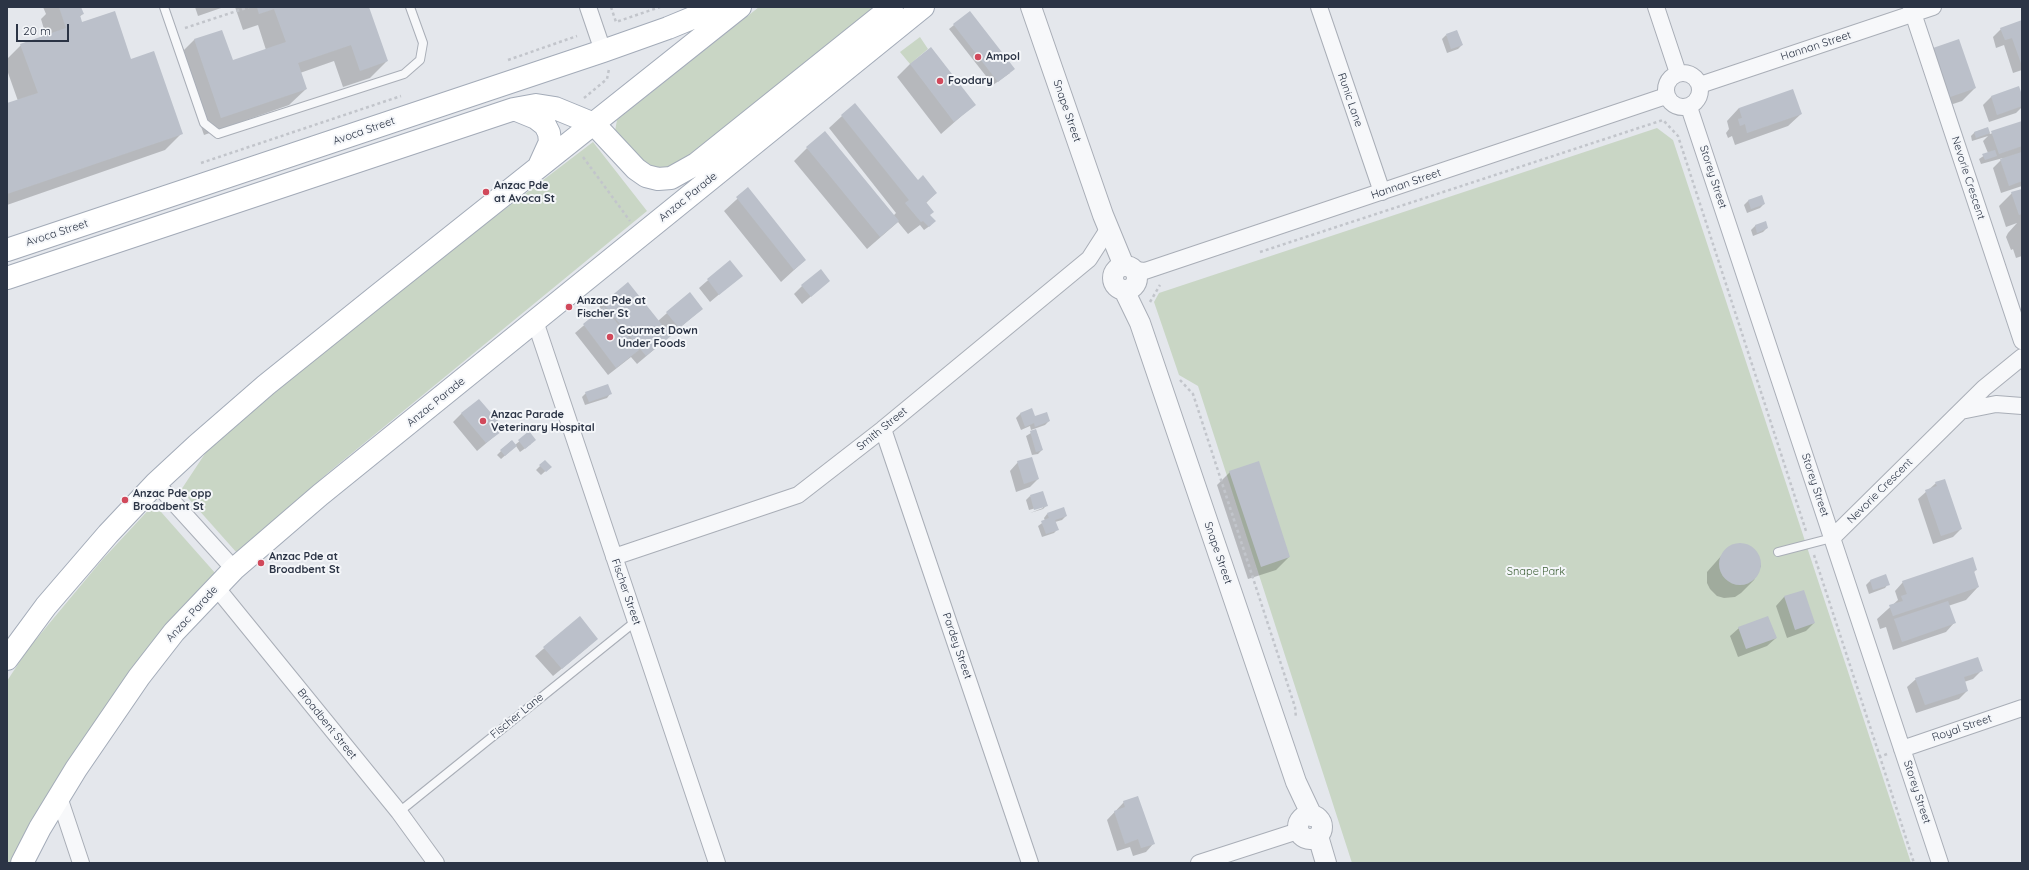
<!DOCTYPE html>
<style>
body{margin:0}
#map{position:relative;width:2029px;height:870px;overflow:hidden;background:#e4e7ec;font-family:Quicksand,sans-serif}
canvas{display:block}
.frame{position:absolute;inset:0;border:8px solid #2b3445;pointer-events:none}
.scale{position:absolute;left:16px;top:24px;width:53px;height:18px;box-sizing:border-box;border:2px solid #2b3445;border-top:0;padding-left:5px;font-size:12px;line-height:14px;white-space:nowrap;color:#2b3445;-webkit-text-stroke:3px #f4f6f9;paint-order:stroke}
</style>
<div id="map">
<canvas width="2029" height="870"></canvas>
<div class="frame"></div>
<div class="scale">20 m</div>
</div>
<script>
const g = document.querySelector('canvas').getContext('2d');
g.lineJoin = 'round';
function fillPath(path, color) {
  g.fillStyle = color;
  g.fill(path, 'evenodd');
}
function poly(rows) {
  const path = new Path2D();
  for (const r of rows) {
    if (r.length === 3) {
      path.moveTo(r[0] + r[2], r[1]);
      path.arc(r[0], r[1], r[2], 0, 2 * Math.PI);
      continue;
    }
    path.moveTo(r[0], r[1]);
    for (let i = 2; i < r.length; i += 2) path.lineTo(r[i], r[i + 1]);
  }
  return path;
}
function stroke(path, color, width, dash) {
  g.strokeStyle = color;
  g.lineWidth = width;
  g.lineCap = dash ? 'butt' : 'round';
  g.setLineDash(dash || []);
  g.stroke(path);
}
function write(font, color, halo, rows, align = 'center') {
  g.font = font + ' Quicksand,sans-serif';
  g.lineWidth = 4;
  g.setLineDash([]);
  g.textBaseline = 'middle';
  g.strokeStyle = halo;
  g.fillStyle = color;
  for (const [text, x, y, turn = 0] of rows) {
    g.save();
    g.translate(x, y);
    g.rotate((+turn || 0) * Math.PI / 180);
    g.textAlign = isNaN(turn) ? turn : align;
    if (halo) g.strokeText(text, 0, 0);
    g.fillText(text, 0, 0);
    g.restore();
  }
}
fillPath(poly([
 [759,7,876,7,693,156,671,168,655,167,639,160,615,131,617,120],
 [920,37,928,49,910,64,900,52],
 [1657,128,1673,140,1911,863,1352,863,1198,386,1179,375,1154,302,1159,293],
 [593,142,647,211,329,472,237,553,181,490,210,446,404,286],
 [154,504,216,574,174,617,119,686,70,764,15,863,7,863,7,681,28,649,102,560]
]), '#c9d6c5');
fillPath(poly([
 [43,7,80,7,83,14,79,17,82,23,130,60,181,134,165,150,7,205,7,104,18,101,7,70,7,59,21,45,46,36,41,19,46,14],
 [195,7,224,7,198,16],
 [235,7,368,7,387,61,370,78,343,87,334,61,300,73,306,89,289,105,204,135,177,57,194,40,221,31,232,62,266,50,258,25,243,30],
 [970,12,1010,73,993,85,949,29],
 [2022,21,2022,70,2013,73,2004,45,1996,48,1993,37,2001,29],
 [1446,35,1462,45,1458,49,1447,53,1442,39],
 [931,48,974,105,941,134,897,77,910,64],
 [1934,49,1975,88,1962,101,1938,109],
 [1991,97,2022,97,2022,107,2016,113,1989,122,1983,105],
 [855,104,917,182,936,193,926,203,931,225,924,230,920,225,908,234,898,222,867,249,794,161,807,148,893,216,896,213,829,128],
 [1739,108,1801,114,1788,126,1735,145,1732,136,1728,138,1726,133,1729,129,1727,121],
 [2022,122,2022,186,2001,193,1993,168,2003,158,1981,164,1979,159,1988,153,1983,141,1988,136,1972,141,1971,136,1975,132,1987,128,1990,134],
 [748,189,805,260,781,282,724,211],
 [2022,190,2022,256,2016,258,2013,249,2011,250,2006,237,2008,233,2017,223,2006,227,1999,206,2012,193],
 [1762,197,1764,204,1760,208,1747,213,1744,205,1748,201],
 [1765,222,1767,228,1763,232,1753,236,1751,230,1755,226],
 [730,261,741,276,710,302,699,288],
 [829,281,802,304,794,294,802,286],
 [603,303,658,321,667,313,702,309,637,364,631,357,608,375,575,333,597,314,595,312],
 [586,393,610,394,607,398,585,405,582,397],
 [1031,410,1034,417,1049,421,1045,425,1031,430,1030,426,1021,430,1016,418,1020,414],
 [462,413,503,429,477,451,453,422],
 [1036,430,1042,450,1038,454,1032,455,1026,436],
 [529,433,531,444,520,452,516,446,501,459,497,455,511,441,515,445],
 [545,461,550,467,541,475,536,470],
 [1018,462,1038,479,1030,487,1016,492,1010,471],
 [1230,472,1289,557,1276,570,1248,579,1217,485],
 [1936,483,1961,529,1953,537,1933,544,1918,499],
 [1030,496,1047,505,1043,509,1030,513,1043,508,1043,506,1029,510,1026,500],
 [1047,514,1066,516,1062,520,1055,522,1058,529,1054,533,1042,537,1038,526,1045,521,1044,518],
 [1740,544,1747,545,1754,550,1758,555,1761,566,1754,580,1741,593,1735,597,1724,598,1717,596,1710,589,1707,583,1707,572,1729,547],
 [1976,570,1973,573,1978,587,1966,600,1948,606,1954,623,1946,632,1893,650,1886,627,1880,629,1877,619,1898,600,1895,591,1903,582],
 [1870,581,1888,584,1885,588,1869,594,1866,585],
 [1803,591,1814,623,1806,631,1787,638,1776,606,1784,597],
 [579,618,588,647,553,676,535,656],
 [1739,628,1776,638,1767,646,1738,657,1730,636],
 [1982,670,1973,679,1964,682,1967,691,1959,699,1916,713,1907,687,1916,679],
 [1124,802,1154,843,1146,852,1133,856,1130,847,1117,851,1107,820]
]), '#0003');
fillPath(poly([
 [59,7,81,7,84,14,80,15,82,22,115,11,131,59,154,51,183,134,7,194,7,103,38,93,20,44,66,28],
 [257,7,369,7,388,61,360,71,351,45,298,63,307,89,221,118,194,39,222,30,233,60,286,42,274,9,259,14],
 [970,11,1015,69,998,82,953,24],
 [2022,20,2022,66,2012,38,2005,40,2000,28],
 [1457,30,1463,45,1451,49,1446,34],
 [1959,39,1976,88,1950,97,1933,48],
 [931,47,976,105,954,122,910,64],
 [2019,86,2022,95,2022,106,1997,115,1991,96],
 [1793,89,1802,114,1747,133,1745,124,1740,126,1738,119,1742,118,1739,108],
 [855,103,918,180,923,175,937,193,926,202,934,212,930,215,936,221,929,227,923,221,921,222,905,203,909,200,841,115],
 [2022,121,2022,146,1999,154,1991,131],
 [1988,127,1990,133,1976,138,1974,132],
 [825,131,899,221,880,237,806,147],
 [1995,150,1997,156,1985,160,1982,154],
 [2022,152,2022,181,2009,186,2000,159],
 [748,187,806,260,794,270,736,197],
 [2022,189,2022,214,2019,215,2011,192],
 [1762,195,1765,204,1751,209,1748,200],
 [1766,221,1768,228,1757,233,1755,225],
 [730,260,743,276,719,295,707,279],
 [821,269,830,281,811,297,801,285],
 [628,282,671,336,646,356,603,303],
 [690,292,703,309,679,328,666,312],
 [604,307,639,350,616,368,583,324],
 [608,384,612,394,589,402,585,392],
 [479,399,505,429,486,443,461,413],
 [1032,408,1035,416,1047,412,1050,421,1035,427,1034,423,1025,427,1020,413],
 [1036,429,1043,450,1036,452,1030,431],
 [529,431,536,440,525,449,518,440],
 [512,440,517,446,505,456,500,450],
 [1032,457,1039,479,1024,484,1017,461],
 [545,460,552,467,546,472,539,465],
 [1259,461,1290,557,1261,567,1229,471],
 [1945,479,1962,529,1941,536,1925,490,1937,486,1935,482],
 [1043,491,1048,506,1034,510,1030,495],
 [1064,507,1067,516,1055,520,1059,530,1046,534,1041,521,1049,518,1047,513],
 [1740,564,21],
 [1973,557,1977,570,1974,571,1979,587,1893,616,1889,605,1903,601,1901,596,1907,594,1902,581],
 [1886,574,1890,585,1873,590,1870,580],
 [1804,590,1815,623,1795,630,1784,596],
 [1948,601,1956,623,1902,642,1894,619],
 [580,616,598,639,562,669,543,647],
 [1768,616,1777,638,1746,649,1738,627],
 [1978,657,1983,671,1964,677,1968,691,1925,705,1915,678],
 [1138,796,1155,844,1141,848,1138,839,1125,844,1114,811,1125,807,1123,801]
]), '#bbc0ca');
const service = poly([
 [164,7,204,123,218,134,404,74,420,60,423,43,410,7],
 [1778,552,1832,538],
 [399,812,636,621]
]);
const minor = poly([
 [588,7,603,51],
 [1319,7,1382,192],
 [1656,7,1678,73],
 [1911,7,2022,341],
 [1683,90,17],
 [1700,85,1933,7],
 [1689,107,1940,863],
 [1135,270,1145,271,1666,96],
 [535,321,717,863],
 [1961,411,1996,404,2022,406],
 [883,429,1030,863],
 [156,483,234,569],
 [1832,538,1984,388,2022,357],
 [614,557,798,495,883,429,1089,259,1107,231],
 [216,587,399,812,436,863],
 [1902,749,2022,708],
 [59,797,81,863],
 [1199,863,1298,831]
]);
const tertiary = poly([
 [1031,7,1103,215,1124,266],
 [1125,278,12],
 [1124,290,1140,323,1296,782,1312,816],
 [1310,827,12],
 [1318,836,1326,863]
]);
const primary = poly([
 [514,109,536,118,545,125,549,133,550,142,540,164],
 [7,250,603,51,668,28,719,7],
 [7,278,514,109,536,105,555,108,594,124,636,169,646,176,658,179,671,178,696,164,892,7],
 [7,659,46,606,108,534,156,483,197,445,266,385,378,295,740,7],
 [22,863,40,828,76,769,139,677,174,632,234,569,320,495,923,7]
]);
stroke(service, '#a9aeb7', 10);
stroke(minor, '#a9aeb7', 18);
stroke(tertiary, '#a9aeb7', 22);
stroke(primary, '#a3abb8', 24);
stroke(poly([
 [611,7,616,22,660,7],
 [185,28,249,7],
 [508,60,577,36],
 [584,98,607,79,609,69],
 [583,157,630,221],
 [201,163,401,96],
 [1260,252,1663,120,1678,136,1806,531],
 [1150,302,1160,285],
 [1180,380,1193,394,1295,707,1296,718],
 [1814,555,1880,757],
 [1887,754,1880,757,1914,863]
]), '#c2c5cb', 2.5, [3, 3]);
stroke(service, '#f7f8fa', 8);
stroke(minor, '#f7f8fa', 16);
stroke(tertiary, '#f7f8fa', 20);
stroke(primary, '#fff', 22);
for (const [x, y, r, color] of [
 [978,57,4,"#d1495b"],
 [940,81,4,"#d1495b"],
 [486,192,4,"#d1495b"],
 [569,307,4,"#d1495b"],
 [610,337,4,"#d1495b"],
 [483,421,4,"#d1495b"],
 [125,500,4,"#d1495b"],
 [261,563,4,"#d1495b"]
]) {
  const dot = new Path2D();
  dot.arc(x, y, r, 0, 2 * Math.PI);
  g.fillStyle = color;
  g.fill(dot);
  stroke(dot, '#f4f6f9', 1.5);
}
write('11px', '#2b3445', '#f4f6f9', [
 ["Hannan Street",1816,46,-18],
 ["Runic Lane",1350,100,71],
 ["Snape Street",1067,111,71],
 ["Avoca Street",364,131,-19],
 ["Storey Street",1713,177,72],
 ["Nevorie Crescent",1968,178,72],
 ["Hannan Street",1406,184,-19],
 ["Anzac Parade",688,197,-39],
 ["Avoca Street",57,233,-18],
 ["Anzac Parade",436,402,-39],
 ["Smith Street",882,429,-39],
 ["Storey Street",1815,485,72],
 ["Nevorie Crescent",1880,491,-45],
 ["Snape Street",1218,553,71],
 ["Fischer Street",626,592,71],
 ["Anzac Parade",192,614,-48],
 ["Pardey Street",957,646,71],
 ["Fischer Lane",517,716,-39],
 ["Broadbent Street",327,724,51],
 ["Royal Street",1962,728,-19],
 ["Storey Street",1917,792,72]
]);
write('bold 11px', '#2b3445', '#f4f6f9', [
 ["Ampol",986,57],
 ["Foodary",948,81],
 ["Anzac Pde",494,186],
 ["at Avoca St",494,199],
 ["Anzac Pde at",577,301],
 ["Fischer St",577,314],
 ["Gourmet Down",618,331],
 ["Under Foods",618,344],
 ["Anzac Parade",491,415],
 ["Veterinary Hospital",491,428],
 ["Anzac Pde opp",133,494],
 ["Broadbent St",133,507],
 ["Anzac Pde at",269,557],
 ["Broadbent St",269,570]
], 'left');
write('11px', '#3f6138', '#f4f6f9', [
 ["Snape Park",1536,572]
]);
</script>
